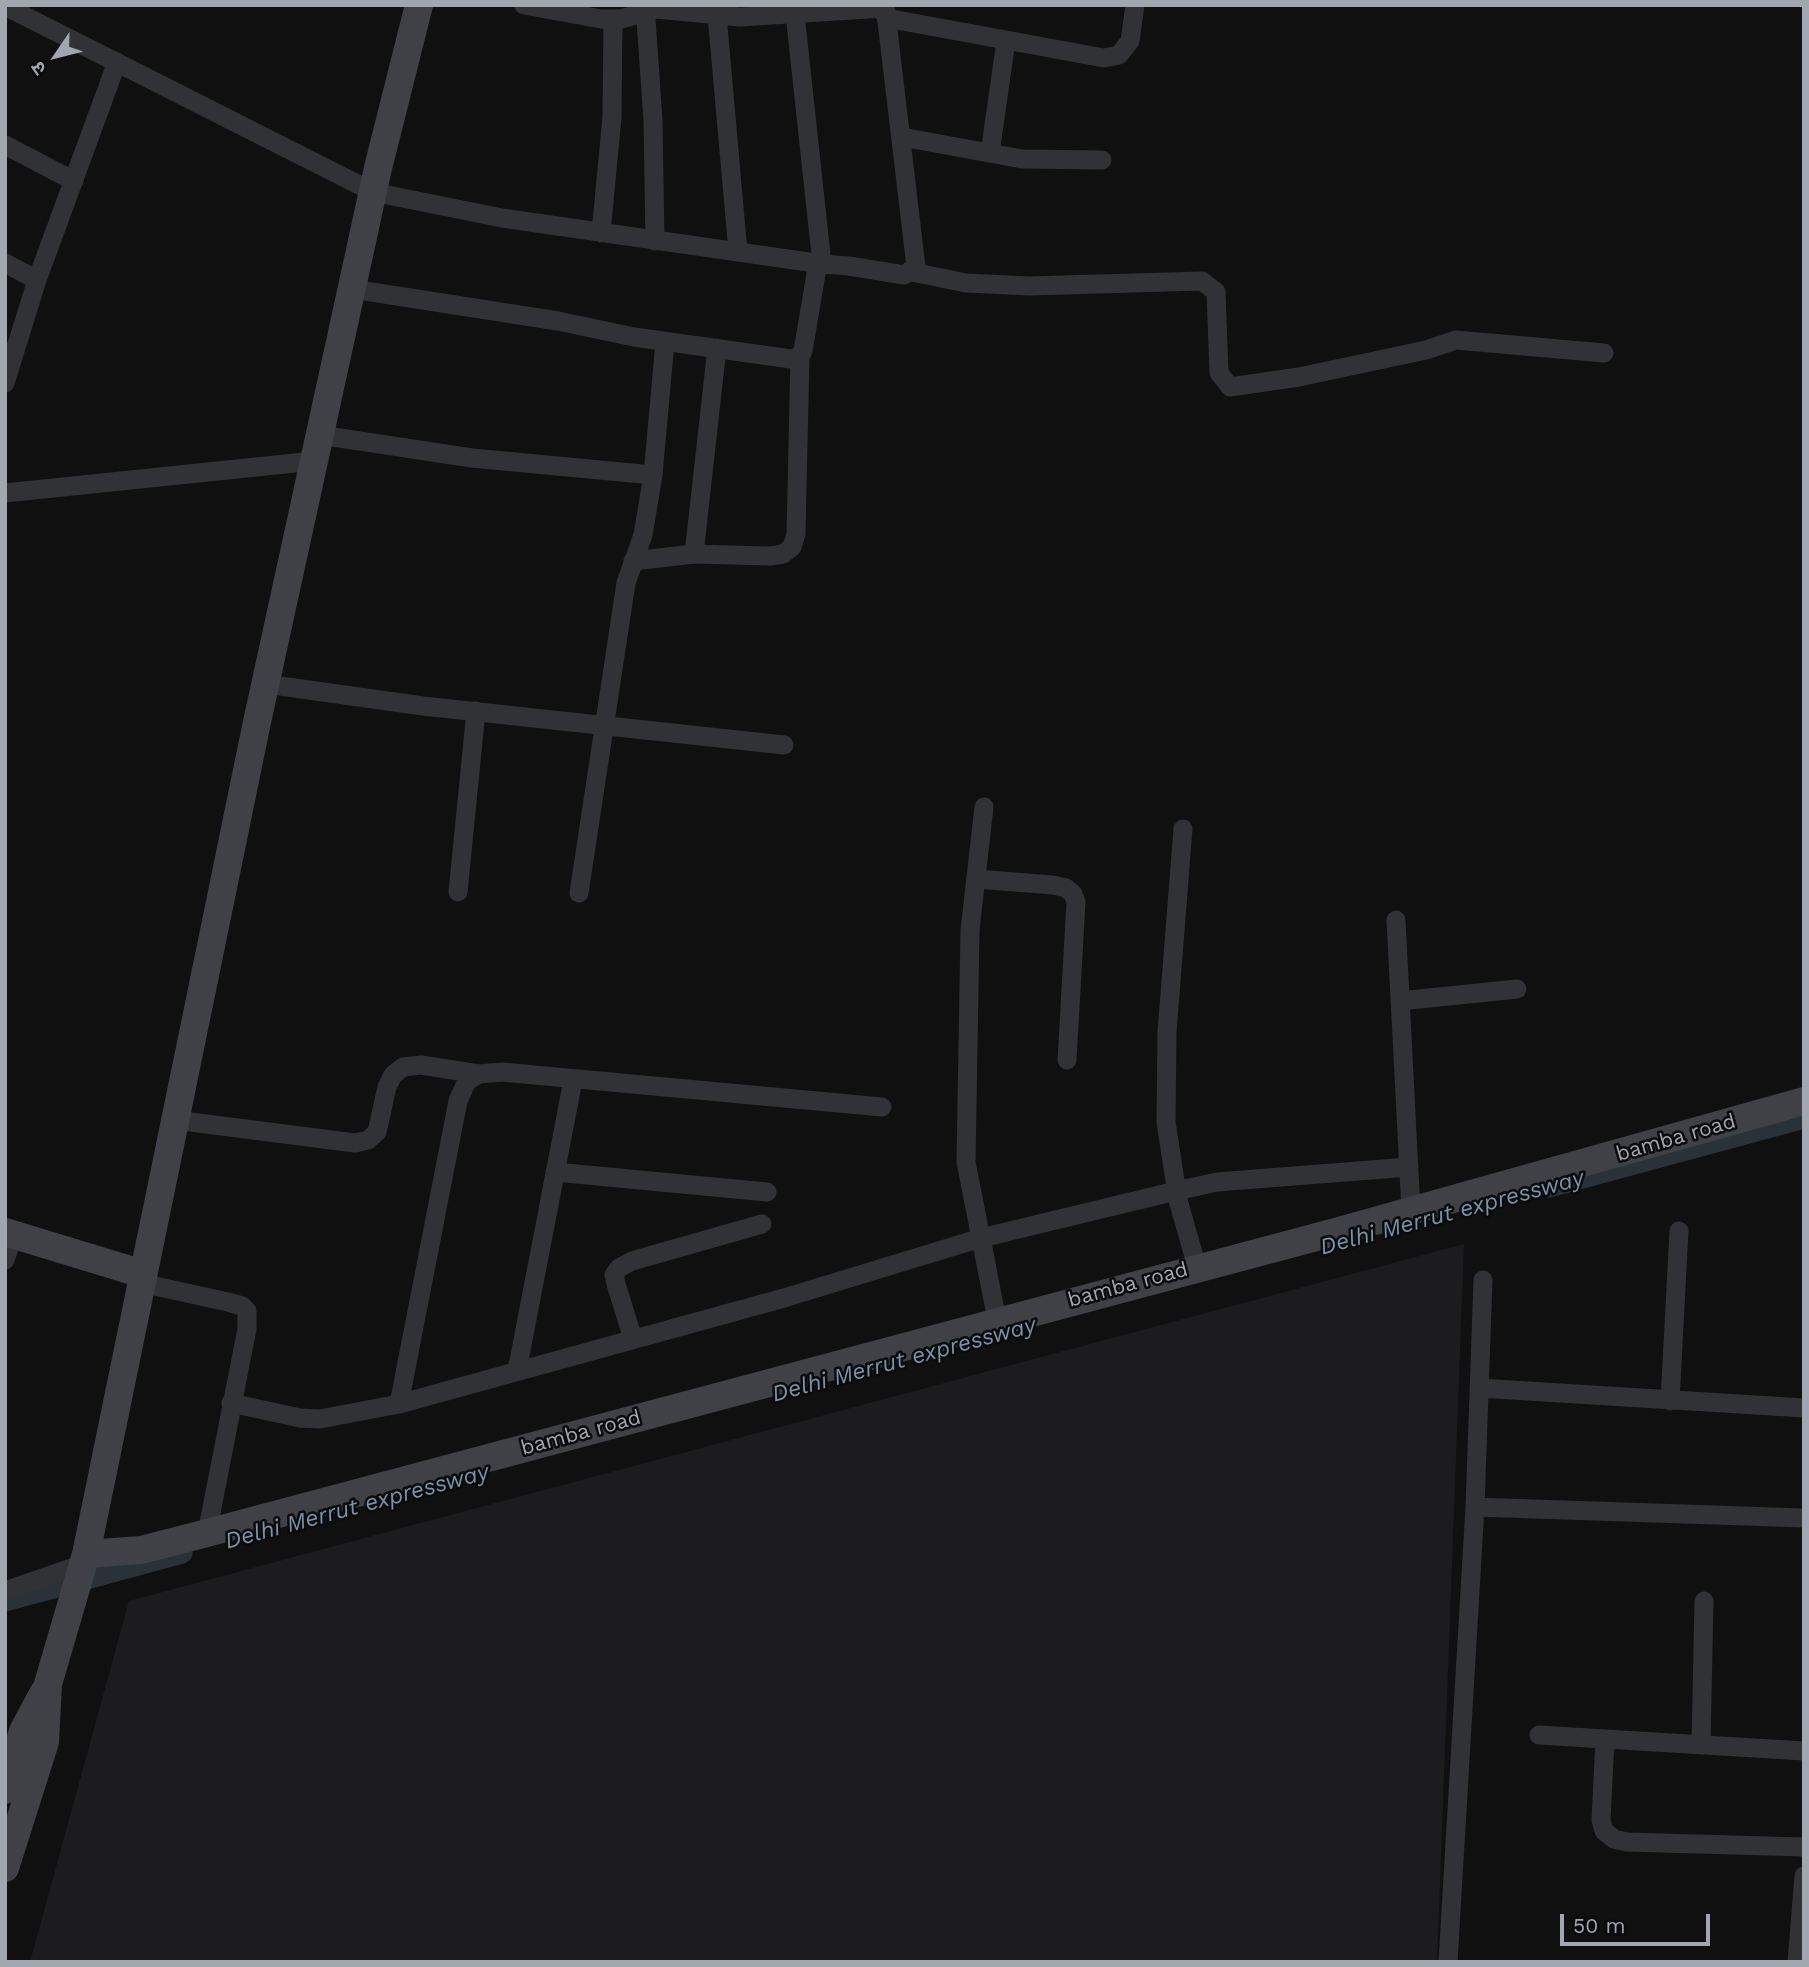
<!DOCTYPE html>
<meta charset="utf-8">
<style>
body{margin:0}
#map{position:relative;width:1809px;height:1967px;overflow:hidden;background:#101011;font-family:"Work Sans","Noto Sans Devanagari",sans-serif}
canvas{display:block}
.frame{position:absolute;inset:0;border:7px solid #a2a6b1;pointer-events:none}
.north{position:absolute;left:21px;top:21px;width:70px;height:70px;-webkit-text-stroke:5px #0b0b0c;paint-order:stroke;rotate:235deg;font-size:19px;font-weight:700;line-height:28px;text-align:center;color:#a2a6b1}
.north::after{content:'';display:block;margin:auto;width:24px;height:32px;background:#a2a6b1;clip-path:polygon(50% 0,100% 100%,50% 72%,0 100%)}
.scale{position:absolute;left:1560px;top:1914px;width:150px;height:32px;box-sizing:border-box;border:4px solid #a2a6b1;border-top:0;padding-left:9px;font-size:21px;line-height:24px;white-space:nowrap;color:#a2a6b1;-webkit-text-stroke:5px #0b0b0c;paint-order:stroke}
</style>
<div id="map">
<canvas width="1809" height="1967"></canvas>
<div class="frame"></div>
<div class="north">उ</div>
<div class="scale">50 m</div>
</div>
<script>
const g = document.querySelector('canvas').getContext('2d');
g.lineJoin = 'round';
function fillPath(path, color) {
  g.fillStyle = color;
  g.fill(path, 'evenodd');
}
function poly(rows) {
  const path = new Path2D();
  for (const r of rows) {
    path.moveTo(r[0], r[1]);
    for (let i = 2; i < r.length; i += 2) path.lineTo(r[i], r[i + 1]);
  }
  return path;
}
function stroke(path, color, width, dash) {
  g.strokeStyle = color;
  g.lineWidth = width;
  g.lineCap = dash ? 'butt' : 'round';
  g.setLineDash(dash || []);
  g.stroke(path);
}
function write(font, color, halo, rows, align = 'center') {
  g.font = font + ' "Work Sans",sans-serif';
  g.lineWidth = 5;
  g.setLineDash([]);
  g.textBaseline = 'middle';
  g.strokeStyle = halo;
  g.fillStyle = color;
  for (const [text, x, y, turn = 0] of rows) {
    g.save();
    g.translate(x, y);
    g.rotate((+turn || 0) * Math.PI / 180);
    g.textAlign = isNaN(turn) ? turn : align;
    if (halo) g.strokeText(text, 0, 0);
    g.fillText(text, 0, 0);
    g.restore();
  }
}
fillPath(poly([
 [1464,1244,1437,1962,30,1962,129,1601]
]), '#1c1c1e');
stroke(poly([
 [1549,1187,1804,1118],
 [5,1601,182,1553]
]), '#2a3239', 21);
stroke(poly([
 [524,5,601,19,621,19,657,9,740,17,885,8],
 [645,5,653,120,655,241],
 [5,6,373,192,502,218,822,264,795,14],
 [717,15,738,252],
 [886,18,1104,58,1119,55,1130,41,1135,5],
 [902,137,1022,159,1102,160],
 [5,145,74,181],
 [990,153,1006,41],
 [601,233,612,117,613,19],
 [5,263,37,280],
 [912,272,966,283,1029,286,1202,281,1216,292,1219,373,1230,387,1299,377,1426,350,1456,340,1604,353],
 [352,289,558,321,634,337,791,359,800,356,803,351,817,268,822,264,849,266,904,275,916,267,885,5],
 [5,383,37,280,117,62],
 [320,435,472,458,653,475],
 [5,493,314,461],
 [694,554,717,348],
 [633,561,694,554,770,556,783,554,792,547,796,534,800,356],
 [266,684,423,706,784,745],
 [984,807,970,930,966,1162,997,1320],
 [1183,829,1167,1032,1166,1122,1178,1200,1197,1267],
 [976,879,1053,885,1066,888,1073,894,1076,902,1067,1060],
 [458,892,476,711],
 [579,893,626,583,643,535,653,475,665,342],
 [1396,920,1411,1211],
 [1400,1001,1517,989],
 [175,1120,355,1143,368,1140,377,1132,387,1087,393,1075,403,1067,421,1065,479,1074],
 [555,1172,767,1192],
 [5,1260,13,1235],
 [141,1283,228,1302,242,1306,247,1311,247,1329,207,1533],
 [633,1339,616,1284,614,1275,619,1268,632,1261,762,1224],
 [517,1371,573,1080],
 [1479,1388,1804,1408],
 [1670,1401,1679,1231],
 [231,1403,300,1418,320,1419,399,1404,784,1298,981,1238,1176,1191,1217,1182,1409,1167],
 [399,1404,458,1101,467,1081,479,1074,502,1072,882,1107],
 [1475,1507,1804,1518],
 [5,1591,83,1564],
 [1539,1735,1804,1751],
 [1605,1739,1601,1820,1604,1831,1614,1839,1627,1842,1804,1847],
 [1701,1745,1704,1601],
 [1448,1962,1475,1507,1483,1280],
 [1797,1962,1804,1876]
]), '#313236', 19);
stroke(poly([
 [5,1232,143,1274],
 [86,1554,141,1550,207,1533,1339,1231,1804,1101],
 [5,1790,23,1731,44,1692],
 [5,1868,45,1742,48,1684,86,1554,257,722,378,168,419,5]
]), '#3f4146', 28);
write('21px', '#a2a6b1', '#0b0b0c', [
 ["bamba road",1676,1138,-16],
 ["bamba road",1128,1285,-15],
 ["bamba road",581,1433,-15]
]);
write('italic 23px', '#7a92ab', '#0b0b0c', [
 ["Delhi Merrut expressway",1452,1213,-15],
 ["Delhi Merrut expressway",904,1360,-15],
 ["Delhi Merrut expressway",357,1507,-15]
]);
</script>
